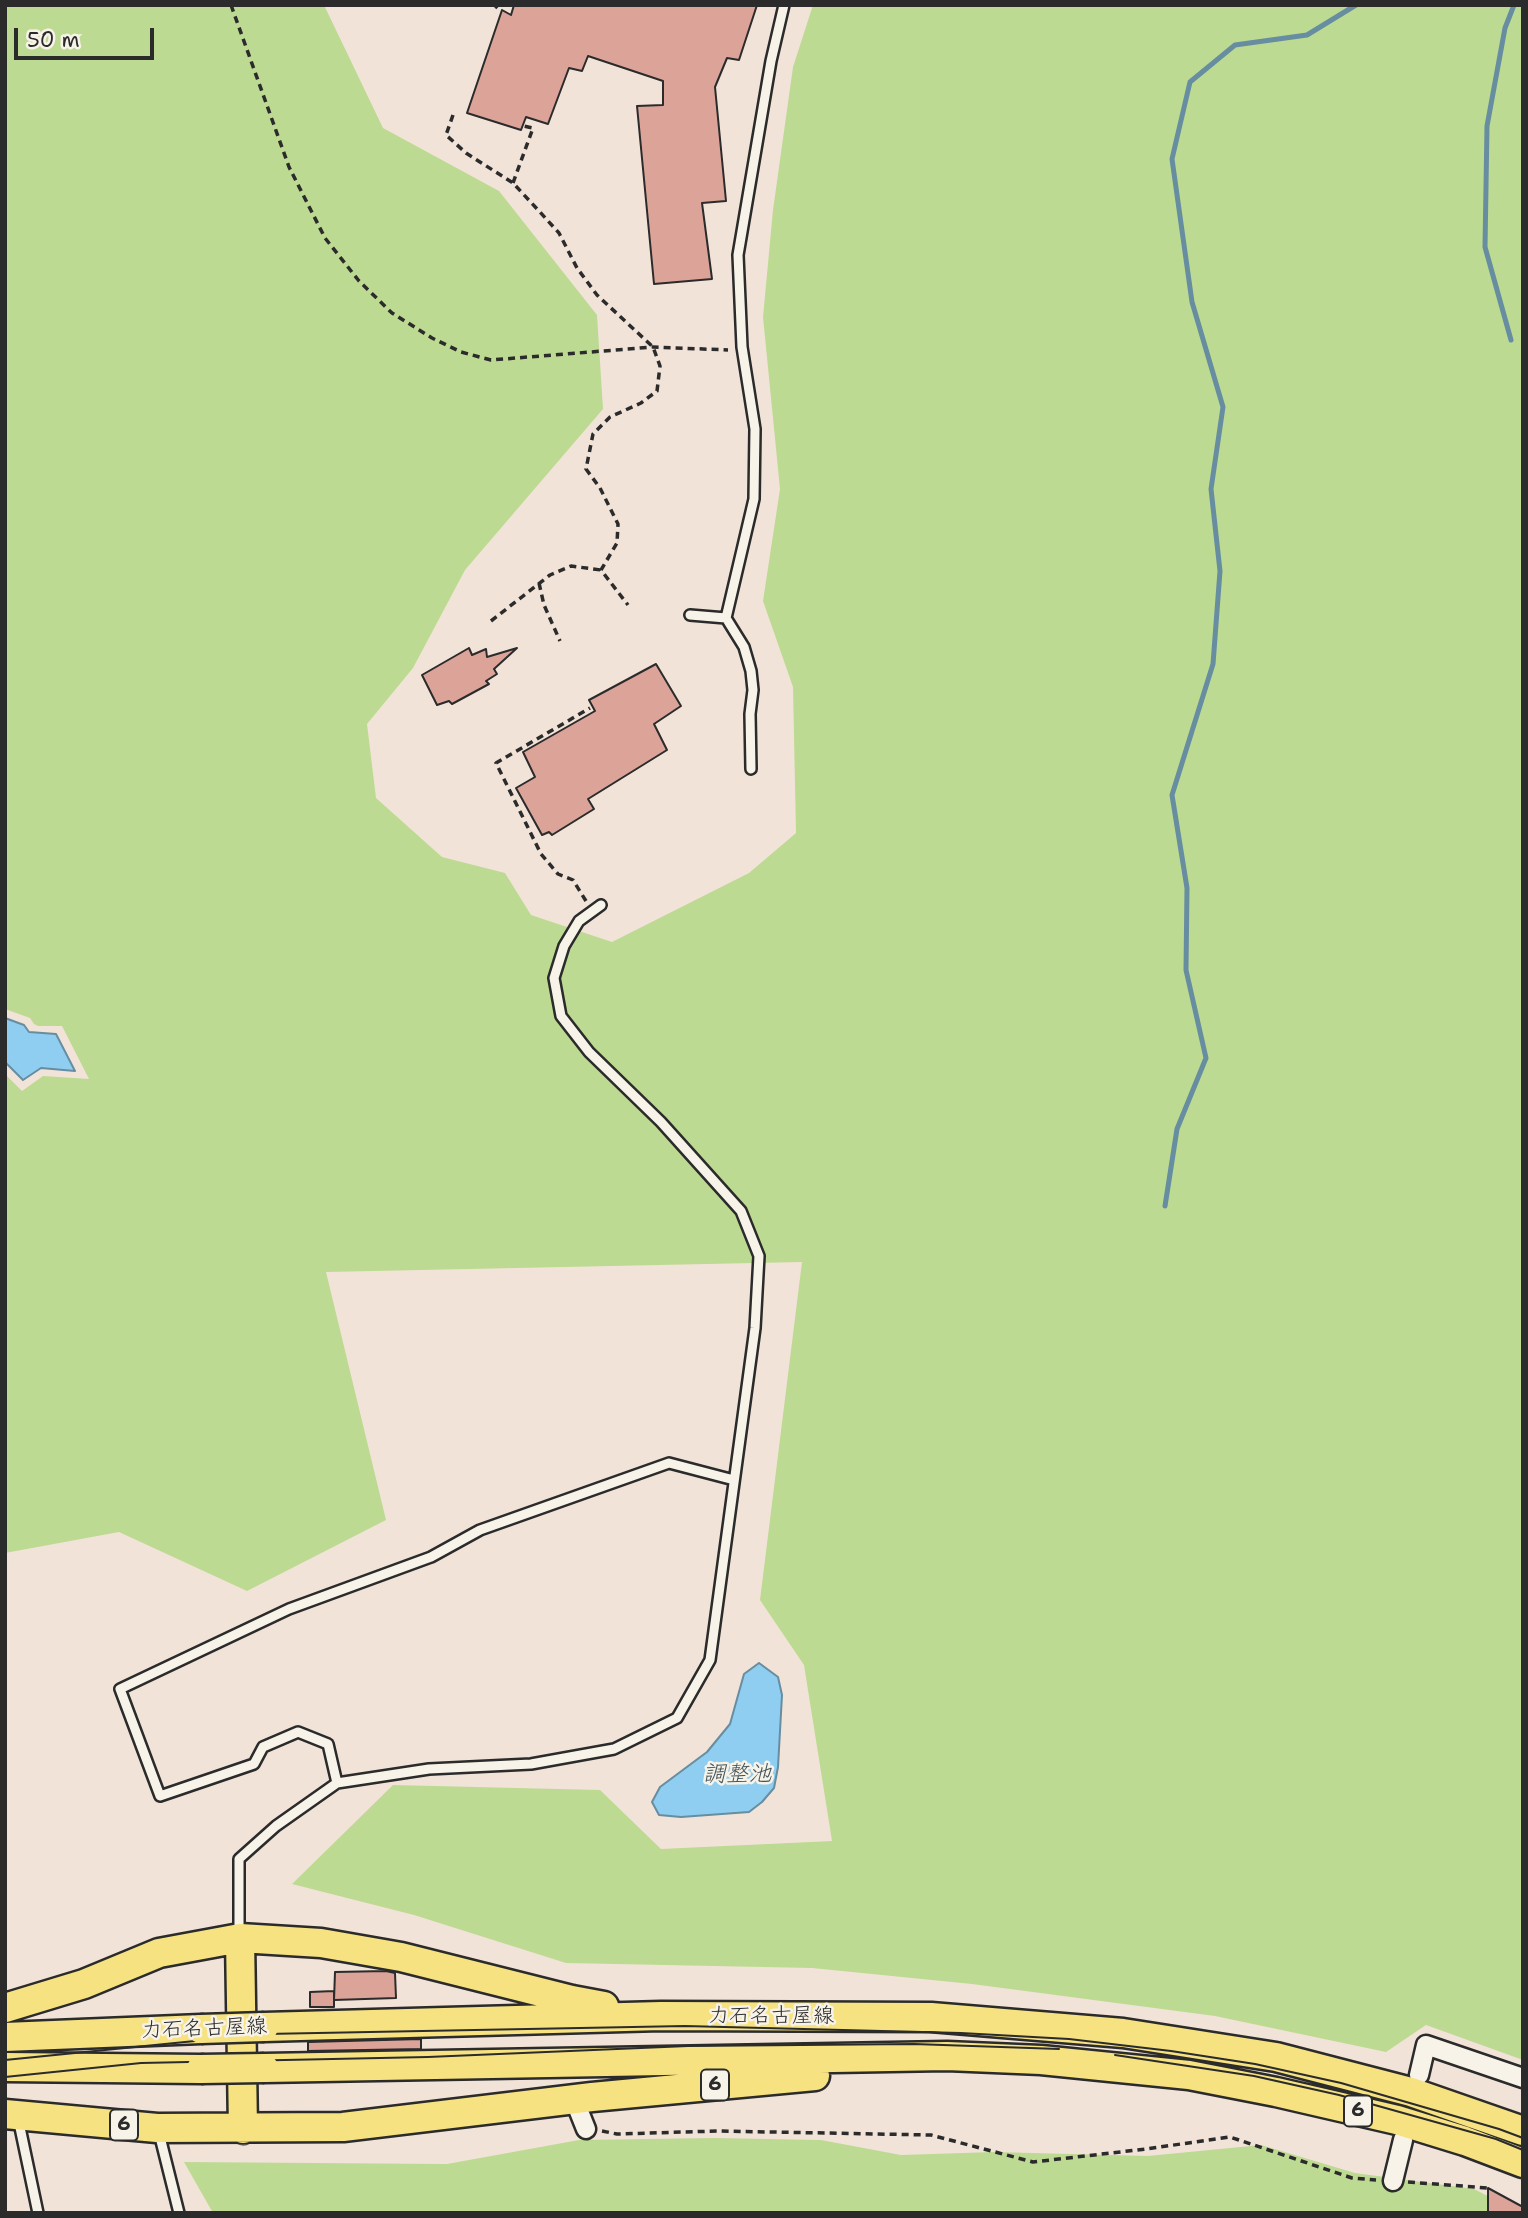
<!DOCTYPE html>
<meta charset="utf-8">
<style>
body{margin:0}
#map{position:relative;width:1528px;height:2218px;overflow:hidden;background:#f2e3d8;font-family:"Shantell Sans",sans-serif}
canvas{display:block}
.frame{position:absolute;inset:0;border:7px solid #2b2b2b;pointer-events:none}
.scale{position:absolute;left:14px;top:28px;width:140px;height:32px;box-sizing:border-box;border:4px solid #2b2b2b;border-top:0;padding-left:9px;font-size:21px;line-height:24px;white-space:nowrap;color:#2b2b2b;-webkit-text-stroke:5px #f7f3e8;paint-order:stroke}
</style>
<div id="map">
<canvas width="1528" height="2218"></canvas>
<div class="frame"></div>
<div class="scale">50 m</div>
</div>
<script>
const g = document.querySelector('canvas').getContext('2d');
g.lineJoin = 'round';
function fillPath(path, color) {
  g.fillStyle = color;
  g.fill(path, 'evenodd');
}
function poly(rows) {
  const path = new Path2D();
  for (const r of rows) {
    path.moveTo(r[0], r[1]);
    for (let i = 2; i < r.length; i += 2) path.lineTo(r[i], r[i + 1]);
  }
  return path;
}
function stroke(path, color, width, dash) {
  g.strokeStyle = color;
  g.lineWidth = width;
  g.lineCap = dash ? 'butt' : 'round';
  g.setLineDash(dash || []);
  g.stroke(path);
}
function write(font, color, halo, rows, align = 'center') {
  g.font = font + ' "Shantell Sans","Klee One",sans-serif';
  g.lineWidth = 5;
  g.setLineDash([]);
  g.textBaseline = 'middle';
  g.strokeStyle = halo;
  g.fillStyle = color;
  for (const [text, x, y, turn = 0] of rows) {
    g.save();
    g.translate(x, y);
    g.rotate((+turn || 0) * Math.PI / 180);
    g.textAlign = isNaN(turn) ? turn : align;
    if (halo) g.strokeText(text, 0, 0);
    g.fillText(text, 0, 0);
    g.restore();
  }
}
fillPath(poly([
 [5,5,324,5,383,128,499,191,597,315,603,409,465,570,413,668,367,724,376,798,442,857,505,873,531,915,612,942,749,873,796,833,793,687,763,601,780,489,763,317,773,210,793,67,813,5,1523,5,1523,2060,1426,2025,1386,2052,1215,2016,972,1984,812,1968,566,1963,414,1915,292,1884,393,1785,600,1790,661,1849,832,1841,804,1665,760,1600,802,1262,326,1272,386,1520,247,1591,119,1532,5,1553,5,1074,22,1091,43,1076,89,1079,62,1026,38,1026,34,1024,30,1018,5,1009],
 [715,2138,821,2140,901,2155,994,2152,1148,2156,1261,2145,1355,2173,1474,2189,1521,2213,213,2213,184,2162,447,2164,579,2140]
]), '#bdda92');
const water = poly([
 [5,1018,24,1025,29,1032,56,1034,75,1071,41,1068,23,1080,5,1062,5,1018],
 [759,1663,778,1677,782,1695,778,1767,774,1788,762,1802,749,1812,681,1817,659,1815,652,1802,660,1787,707,1752,730,1724,744,1674,759,1663]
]);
fillPath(water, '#8fcef0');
stroke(water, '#678da1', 2);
stroke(poly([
 [1511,340,1485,247,1487,126,1505,28,1514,5],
 [1165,1206,1177,1129,1206,1058,1186,970,1187,888,1172,795,1213,664,1220,571,1211,489,1223,407,1192,302,1172,159,1190,82,1235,45,1307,35,1356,5]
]), '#678da1', 5);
const building = poly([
 [514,5,757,5,739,60,727,58,715,87,726,201,702,203,712,279,654,284,637,106,663,105,663,81,588,56,582,71,569,68,548,124,526,117,521,130,467,113,502,10,511,15,514,5],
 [469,648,472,655,486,649,487,657,517,648,494,669,497,674,486,681,489,684,452,704,449,701,437,705,422,675,469,648],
 [656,664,681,706,654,724,667,750,588,799,594,809,552,835,549,832,542,835,516,788,535,777,523,752,595,711,589,700,656,664],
 [386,1971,395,1973,396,1998,334,2000,335,1972,386,1971],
 [334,1991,334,2007,310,2007,310,1992,334,1991],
 [421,2039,421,2049,308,2051,308,2042,421,2039],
 [1488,2188,1523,2207,1523,2213,1488,2213,1488,2188]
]);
fillPath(building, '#dca399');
stroke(building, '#2b2b2b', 2);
const service = poly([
 [690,615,726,618],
 [751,769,750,714,753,690,751,671,744,647,726,618,754,499,755,429,742,347,738,255,771,61,784,5],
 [337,1783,328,1744,298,1732,263,1747,254,1764,160,1796,120,1689,289,1609,431,1557,480,1530,669,1463,734,1480],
 [239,1933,239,1859,276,1826,337,1783,429,1769,531,1764,614,1749,677,1718,710,1660,755,1328,759,1256,741,1211,661,1122,589,1052,561,1016,554,978,564,946,579,921,601,905],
 [18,2118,38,2213],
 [159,2133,179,2213]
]);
const minor = poly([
 [1419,2075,1426,2045,1523,2078],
 [574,2099,586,2129],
 [1393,2181,1403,2140]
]);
const primary = poly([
 [240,1938,243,2129],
 [5,2008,84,1984,159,1953,240,1938,321,1943,401,1957,572,2000,604,2006],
 [264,2027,661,2016,931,2017,1123,2033,1276,2057,1411,2092,1523,2131],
 [5,2037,201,2029],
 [5,2067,201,2069],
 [264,2068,947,2056,1041,2060,1189,2075,1276,2092,1397,2120,1465,2141,1523,2163],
 [5,2114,157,2128,343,2127,592,2097,815,2076]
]);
stroke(service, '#2b2b2b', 14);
stroke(minor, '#2b2b2b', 23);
stroke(primary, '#2b2b2b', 33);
stroke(poly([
 [231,5,289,167,325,238,359,281,392,313,432,338,461,352,491,360,653,347,728,350],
 [495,8,498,5],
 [453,115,446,135,466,153,513,183,539,211,559,233,577,268,597,295,653,347,660,366,657,391,641,403,610,417,593,434,586,469,600,488,618,524,617,543,601,570,628,605],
 [513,183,533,128,523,126],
 [539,583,544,605,560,641],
 [491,621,550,575,571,566,601,570],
 [586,901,573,880,558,874,541,854,496,763,590,708],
 [602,2131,617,2134,718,2131,931,2135,1033,2162,1146,2149,1230,2137,1352,2178,1376,2180],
 [1408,2182,1488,2188]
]), '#2b2b2b', 3.5, [7, 5]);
stroke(service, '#f7f3e8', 9);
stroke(minor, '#f7f3e8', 18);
stroke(primary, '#f7e281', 28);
stroke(poly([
 [1115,2055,1254,2076,1339,2095,1496,2139,1523,2150],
 [5,2060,265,2034,685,2026,961,2033,1069,2039,1171,2051,1255,2064,1341,2083,1499,2129,1523,2138],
 [5,2077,141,2063,428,2057,688,2046,914,2044,1059,2049]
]), '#2b2b2b', 2);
const primaryBridge = poly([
 [201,2029,264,2027],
 [201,2069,264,2068]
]);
stroke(primaryBridge, '#2b2b2b', 33, []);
stroke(primaryBridge, '#f7e281', 28);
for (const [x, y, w] of [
 [715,2085,28],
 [1358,2111,28],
 [124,2125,28]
]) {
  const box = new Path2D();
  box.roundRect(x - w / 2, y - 15.5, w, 31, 5);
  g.fillStyle = '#f7f3e8';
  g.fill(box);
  stroke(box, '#2b2b2b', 2);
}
write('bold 19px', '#2b2b2b', null, [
 ["6",715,2085],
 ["6",1358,2111],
 ["6",124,2125]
]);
write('21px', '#2b2b2b', '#f7f3e8', [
 ["力石名古屋線",771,2017],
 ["力石名古屋線",204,2029,-2]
]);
write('italic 23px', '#44545c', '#f7f3e8', [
 ["調整池",737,1775]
]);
</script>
